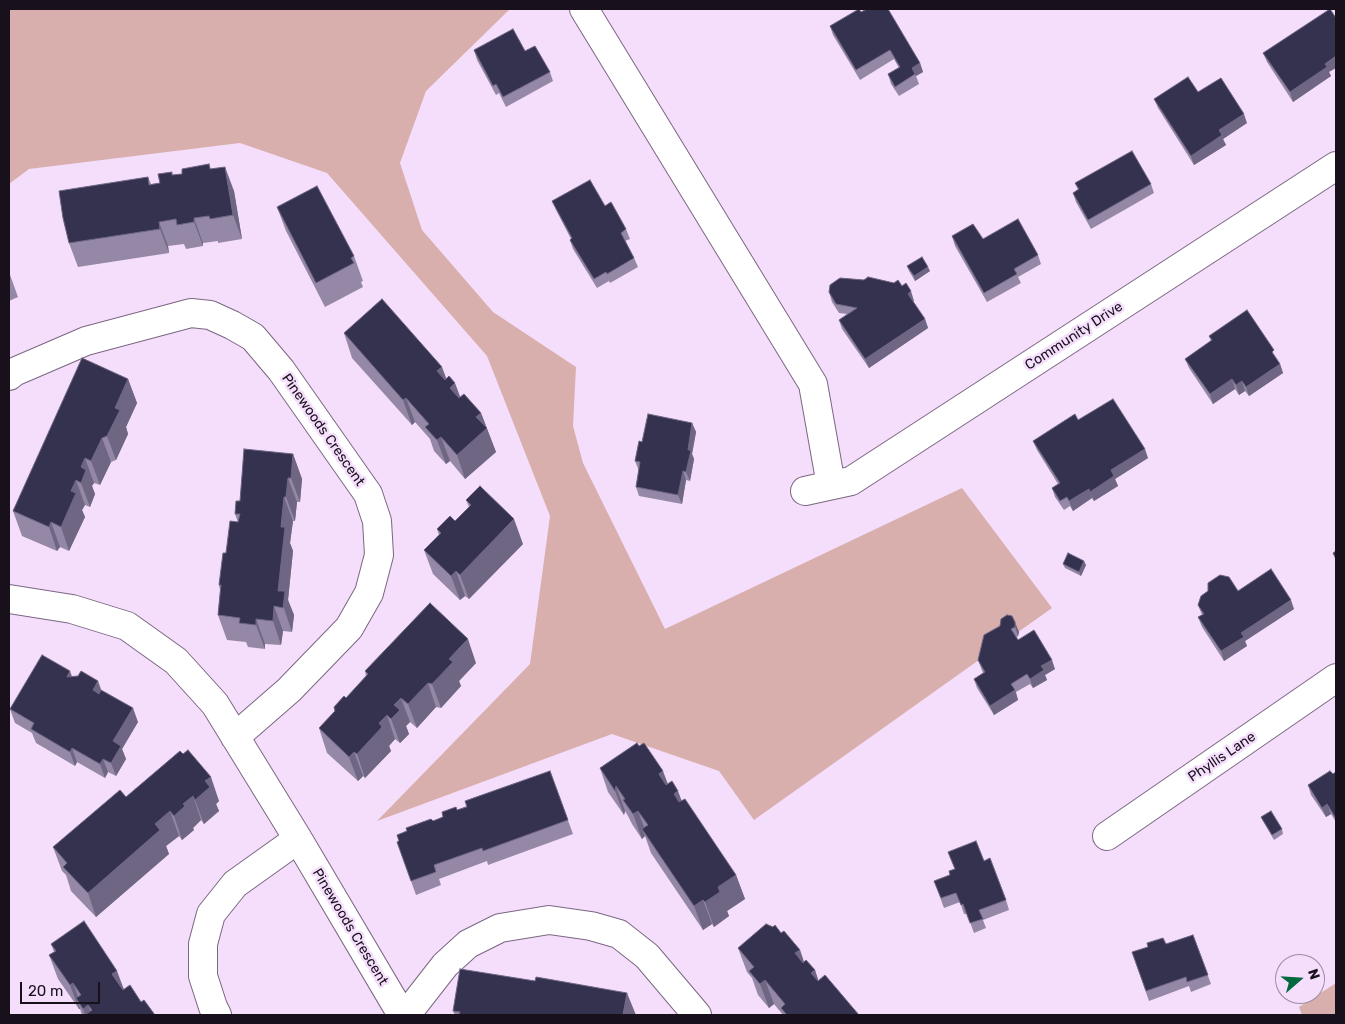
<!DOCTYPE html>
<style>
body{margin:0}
#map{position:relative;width:1345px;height:1024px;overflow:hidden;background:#f5defc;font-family:Rubik,sans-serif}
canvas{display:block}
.frame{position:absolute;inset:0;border:10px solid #18101b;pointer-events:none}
.north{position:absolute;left:1275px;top:954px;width:50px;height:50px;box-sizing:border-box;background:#f5defc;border:1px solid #9d8ca2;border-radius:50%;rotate:71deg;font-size:14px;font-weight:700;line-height:20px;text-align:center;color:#18101b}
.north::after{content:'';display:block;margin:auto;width:18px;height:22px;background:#02693f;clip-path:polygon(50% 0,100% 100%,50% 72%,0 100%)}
.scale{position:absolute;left:20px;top:982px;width:80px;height:22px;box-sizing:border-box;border:2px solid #18101b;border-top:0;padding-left:6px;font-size:15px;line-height:18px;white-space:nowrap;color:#18101b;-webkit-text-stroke:4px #f5defc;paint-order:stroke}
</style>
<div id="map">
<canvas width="1345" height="1024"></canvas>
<div class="frame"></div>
<div class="north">N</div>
<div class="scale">20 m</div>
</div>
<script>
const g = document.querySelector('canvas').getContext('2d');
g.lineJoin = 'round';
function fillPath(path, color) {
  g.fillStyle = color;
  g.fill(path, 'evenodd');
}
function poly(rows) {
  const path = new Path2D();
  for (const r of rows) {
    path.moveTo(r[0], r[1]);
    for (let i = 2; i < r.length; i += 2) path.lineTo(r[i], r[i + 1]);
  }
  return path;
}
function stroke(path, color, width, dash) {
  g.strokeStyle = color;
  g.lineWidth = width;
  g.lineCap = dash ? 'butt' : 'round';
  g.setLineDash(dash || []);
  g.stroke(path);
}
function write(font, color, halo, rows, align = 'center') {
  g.font = font + ' Rubik,sans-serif';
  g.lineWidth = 5;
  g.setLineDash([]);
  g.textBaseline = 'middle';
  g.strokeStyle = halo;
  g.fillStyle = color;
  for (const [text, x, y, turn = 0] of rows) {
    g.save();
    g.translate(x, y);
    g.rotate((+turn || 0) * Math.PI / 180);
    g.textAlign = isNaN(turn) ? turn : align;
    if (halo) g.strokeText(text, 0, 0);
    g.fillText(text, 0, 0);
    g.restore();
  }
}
fillPath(poly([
 [9,9,510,9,426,91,400,163,422,230,493,312,576,367,573,426,583,463,665,629,962,488,1052,608,754,820,719,771,612,734,377,821,530,664,550,516,487,356,327,173,240,143,29,169,9,184],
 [1336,983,1336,1015,1302,1015,1299,1007]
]), '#d8afac');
const minor = poly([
 [584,9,813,384,831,485],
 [9,376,14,372,86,341,191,313,210,315,232,325,253,337,281,370,368,494,377,521,379,555,369,593,349,628,289,690,235,737],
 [805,491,851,481,1336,166],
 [9,599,72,609,127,626,176,661,215,704,298,839,402,1015],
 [1107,836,1336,678],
 [217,1015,213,1007,203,976,203,944,211,914,235,884,298,839],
 [406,1015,445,965,468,944,500,928,549,920,591,926,619,934,647,956,697,1015]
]);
stroke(minor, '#7b6781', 30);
stroke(minor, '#fff', 28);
fillPath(poly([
 [861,12,920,63,923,72,916,76,919,84,899,96,891,84,888,74,899,68,894,59,860,80,833,35,830,26],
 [474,50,525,51,550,72,553,81,506,107,499,93,496,95,477,60],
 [1263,53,1329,72,1331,76,1293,102,1267,62],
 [1198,92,1247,123,1223,139,1226,145,1194,165,1158,108,1154,99],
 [209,164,211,169,234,191,242,239,218,243,218,241,203,243,203,246,186,249,184,244,168,246,169,253,78,267,69,243,148,177,151,184,160,183,173,175,182,174],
 [1075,183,1151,184,1154,193,1091,229,1076,202,1073,193,1078,190],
 [552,201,605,206,626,229,630,239,625,241,634,258,638,267,610,283,609,281,597,288,573,249,570,240,571,239,556,210],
 [277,207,354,256,363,281,361,282,363,287,325,307,286,231],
 [952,236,1038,255,1041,264,1018,277,1021,283,987,302,955,246],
 [907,266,930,271,915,281,909,271],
 [9,272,18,297,9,301],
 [864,280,902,286,914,301,913,301,925,319,928,328,869,368,842,329,839,320,847,314,839,313,832,302,829,292],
 [344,333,460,397,481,413,496,452,465,479,450,461,446,464,434,451,430,439,415,422,412,425,352,358],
 [1209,336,1277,360,1280,364,1283,373,1249,396,1245,391,1239,395,1235,389,1213,404,1189,368,1185,359,1211,341],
 [128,379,137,403,126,427,128,434,116,460,111,462,100,485,94,483,92,486,95,494,90,507,85,505,82,510,85,517,69,551,60,547,57,551,22,536,13,511],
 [1078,420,1148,458,1115,479,1118,486,1094,501,1092,498,1073,511,1070,506,1064,510,1055,497,1052,488,1058,484,1037,450,1033,441],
 [692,423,696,432,692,454,694,459,690,481,686,480,682,504,639,496,636,487,639,471,635,461,642,442],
 [293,454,302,479,300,502,297,502,295,521,293,521,290,543,293,551,288,600,294,615,292,632,283,631,281,645,265,644,265,649,248,647,246,642,227,640,218,615,220,590,219,585,226,553,238,522,235,514,240,501],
 [466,500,523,544,469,599,465,596,460,600,433,574,424,550,439,535,437,529,455,521,469,507],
 [1063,564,1086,565,1081,576,1065,568],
 [1238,591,1294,609,1245,641,1247,646,1224,661,1202,627,1198,617,1202,615,1198,605],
 [1007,615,1019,632,1018,636,1017,637,1018,640,1055,669,1045,675,1047,680,1033,688,1030,684,1016,692,1018,700,994,715,977,688,974,679,983,673,978,660],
 [476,663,459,681,461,686,441,708,436,707,417,728,410,722,406,726,409,734,400,743,395,739,389,746,391,751,365,778,363,776,358,781,327,753,319,728,335,711,346,698,366,676,365,671],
 [72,676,101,690,138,722,122,749,126,759,116,776,108,772,105,778,77,762,75,766,36,743,32,733,15,723,10,709],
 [180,751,219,801,216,804,219,811,204,824,201,820,193,828,194,830,182,840,179,836,166,846,169,854,96,917,71,891,66,875,62,871,53,847,126,797],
 [600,768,668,784,682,801,736,875,745,899,727,911,729,916,714,927,712,924,703,930,651,853,645,836,642,839,632,824,628,816,625,811,624,815,608,792],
 [550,771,573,834,488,865,487,861,439,879,441,885,416,895,397,842,433,821,443,817,457,810],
 [1336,772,1336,822,1331,814,1326,817,1311,795,1308,785],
 [1261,817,1282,829,1283,834,1274,840,1263,821],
 [984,861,1006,900,1009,910,983,920,986,928,974,933,967,914,964,914,960,902,944,908,934,881],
 [773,927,781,933,800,950,804,962,815,970,818,981,859,1015,783,1015,774,1004,769,1008,758,995,752,978,747,972,738,948],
 [1193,935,1211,984,1191,992,1189,986,1149,1001,1132,952,1166,944],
 [51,944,124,989,141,1002,155,1015,82,1015,80,1009,79,1009,58,979,49,955,54,952],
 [453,1011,636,1015,455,1015]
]), '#9488a6');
fillPath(poly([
 [1336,56,1336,68,1329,72,1331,76,1293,102,1290,92,1325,64],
 [920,63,923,72,916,76,912,68],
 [1244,114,1247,123,1223,139,1226,145,1194,165,1191,156,1219,130],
 [225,167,234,191,242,239,233,215],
 [194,218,203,243,203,246,194,222],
 [159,222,168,246,169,253,160,229],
 [928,267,930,271,915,281,914,276],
 [911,291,914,301,911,303,908,294],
 [925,319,928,328,869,368,865,359],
 [1280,364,1283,373,1249,396,1246,387],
 [442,367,451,391,437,371],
 [128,379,137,403,126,427,128,434,116,460,107,436,115,408],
 [1232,379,1235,389,1213,404,1210,394],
 [1242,381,1245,391,1239,395,1236,385],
 [455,383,464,407,450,388],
 [406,398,415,422,412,425,403,400],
 [481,413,496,452,465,479,457,455,476,417],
 [692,423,696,432,692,454,694,459,690,481,686,472,688,450],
 [441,437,450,461,446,464,437,440],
 [102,438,111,462,100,485,91,461],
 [1145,449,1148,458,1115,479,1118,486,1094,501,1090,492,1111,470],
 [293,454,302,479,300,502,291,478],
 [85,458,94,483,92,486,95,494,90,507,81,483,81,467],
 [683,471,686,480,682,504,678,495],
 [288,478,297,502,295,521,286,497],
 [76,480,85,505,82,510,85,517,69,551,61,527,71,491],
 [1089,489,1092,498,1073,511,1069,501],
 [284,497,293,521,290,543,293,551,288,600,294,615,292,632,278,591,281,527],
 [514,519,523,544,469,599,460,575],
 [51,522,60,547,57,551,49,527],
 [1084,561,1086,565,1081,576,1079,572],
 [456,571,465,596,460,600,451,576],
 [1291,600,1294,609,1245,641,1247,646,1224,661,1221,651,1241,633],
 [274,606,283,631,281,645,273,621],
 [256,619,265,644,265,649,256,625],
 [1015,622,1019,632,1018,636,1015,627],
 [468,639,476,663,459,681,461,686,441,708,432,684,449,659],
 [1052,660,1055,669,1045,675,1047,680,1033,688,1030,679,1041,666],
 [70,671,75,685,67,677],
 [98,681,103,695,98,704,93,690],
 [428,683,436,707,417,728,408,704],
 [1015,690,1018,700,994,715,990,706],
 [401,698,410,722,406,726,409,734,400,743,391,719,394,705],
 [133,708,138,722,122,749,126,759,116,776,111,763,113,741],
 [387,715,395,739,389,746,391,751,365,778,357,754,379,723],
 [72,748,77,762,75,766,70,752],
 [354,752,363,776,358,781,349,757],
 [103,759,108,772,105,778,100,764],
 [663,771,672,795,659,774],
 [211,777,219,801,216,804,219,811,204,824,195,800,205,781],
 [616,786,625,811,624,815,615,791],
 [678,791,687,815,674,794],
 [193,796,201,820,193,828,194,830,182,840,174,816,183,804],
 [1327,804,1331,814,1326,817,1322,808],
 [170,811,179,836,166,846,169,854,96,917,88,893,155,824],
 [638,811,647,835,642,829,645,836,642,839,633,814],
 [736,875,745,899,727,911,729,916,714,927,705,902,718,887],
 [703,900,712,924,703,930,694,906],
 [800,950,808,974,795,953],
 [815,970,823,994,811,973],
 [117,971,126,995,112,974],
 [765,980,774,1004,769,1008,760,984],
 [73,983,82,1007,76,998,80,1009,79,1009,70,985],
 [627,993,636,1015,623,1015],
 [88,1005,92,1015,85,1015,83,1009]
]), '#6e6683');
const building = poly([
 [859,9,861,12,867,9,888,9,920,63,912,68,915,74,895,87,888,74,900,67,890,50,856,70,830,26,859,9],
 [1330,9,1336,18,1336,56,1325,64,1327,67,1290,92,1263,53,1330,9],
 [513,29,525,51,535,46,550,72,503,97,496,84,493,86,474,50,513,29],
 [1188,77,1198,92,1221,78,1244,114,1219,130,1222,135,1191,156,1154,99,1188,77],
 [1132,151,1151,184,1088,220,1073,193,1079,189,1075,183,1132,151],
 [209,164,210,169,225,167,233,215,210,219,209,216,194,218,194,222,177,225,176,219,159,222,160,229,69,243,63,218,59,191,148,177,149,185,160,183,158,174,172,172,172,175,182,174,182,169,209,164],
 [590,180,605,206,611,202,626,229,621,233,634,258,607,274,606,272,594,279,570,240,572,238,552,201,590,180],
 [317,186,354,256,351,258,354,263,316,283,277,207,317,186],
 [1018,219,1038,255,1014,269,1017,274,984,293,952,236,973,224,983,239,1018,219],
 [922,257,928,267,914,276,907,266,922,257],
 [868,277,894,283,898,280,902,286,906,283,911,291,908,294,925,319,865,359,839,320,857,308,836,304,829,292,830,285,840,278,864,280,868,277],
 [382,299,442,367,437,371,445,380,449,376,455,383,450,388,459,398,464,394,481,413,476,417,487,428,457,455,441,437,437,440,425,427,429,424,406,398,403,400,344,333,382,299],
 [1247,310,1274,350,1272,352,1280,364,1246,387,1242,381,1236,385,1232,379,1210,394,1185,359,1212,340,1209,336,1247,310],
 [82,358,128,379,115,408,120,410,107,436,102,438,91,461,85,458,81,467,86,470,81,483,76,480,71,491,76,493,61,527,51,522,49,527,13,511,82,358],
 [1113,399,1145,449,1111,470,1114,476,1090,492,1089,489,1069,501,1067,497,1060,501,1052,488,1060,483,1033,441,1075,414,1078,420,1113,399],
 [648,414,692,423,688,450,691,450,686,472,683,471,678,495,636,487,640,462,635,461,639,441,642,442,648,414],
 [244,449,293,454,291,478,288,478,286,497,284,497,281,527,285,527,278,591,285,591,283,608,274,606,273,621,256,619,256,625,239,623,240,618,218,615,221,585,219,585,223,553,226,553,230,521,238,522,240,514,235,514,236,501,240,501,244,449],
 [480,486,514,519,460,575,456,571,451,576,424,550,441,533,437,529,450,516,455,521,471,505,466,500,480,486],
 [1336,551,1336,559,1333,553,1336,551],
 [1068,553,1084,561,1079,572,1063,564,1068,553],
 [1271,569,1291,600,1241,633,1244,637,1221,651,1198,617,1204,614,1198,605,1201,596,1208,591,1208,583,1220,575,1229,577,1238,591,1271,569],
 [430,603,468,639,449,659,453,662,432,684,428,683,408,704,401,698,394,705,400,710,391,719,387,715,379,723,382,727,357,754,354,752,349,757,319,728,335,711,334,707,344,696,346,698,368,674,365,671,430,603],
 [1007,615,1012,616,1015,622,1015,627,1011,629,1018,640,1034,630,1052,660,1041,666,1044,670,1030,679,1027,674,1011,684,1015,690,990,706,974,679,985,672,978,660,984,635,1000,626,1001,619,1007,615],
 [42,655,70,671,67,677,78,676,81,671,98,681,93,690,99,694,101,690,133,708,113,741,121,746,111,763,103,759,100,764,72,748,70,752,31,729,34,723,10,709,42,655],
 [637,743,639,746,644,743,663,771,659,774,666,785,672,781,678,791,674,794,679,802,685,799,736,875,718,887,720,892,705,902,703,900,694,906,642,829,648,825,638,811,633,814,623,800,625,799,616,786,615,791,600,768,637,743],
 [188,750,211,777,205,781,210,787,195,800,193,796,183,804,185,806,174,816,170,811,155,824,160,830,88,893,63,867,67,863,53,847,120,790,126,797,180,751,183,754,188,750],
 [550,771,568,820,483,851,482,848,434,865,436,872,411,881,397,842,399,841,397,835,407,831,406,828,431,819,433,821,443,817,442,812,456,807,457,810,467,807,465,801,550,771],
 [1330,771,1333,774,1336,772,1336,816,1335,817,1327,804,1322,808,1308,785,1330,771],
 [1271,811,1282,829,1272,835,1261,817,1271,811],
 [976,841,984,861,990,858,1006,900,979,910,983,919,970,923,963,904,961,905,956,893,941,898,934,881,950,875,949,871,955,869,948,852,976,841],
 [84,921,117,971,112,974,123,990,130,985,141,1002,144,1000,155,1015,85,1015,92,1010,88,1005,83,1009,76,998,81,995,73,983,70,985,49,955,56,951,51,944,84,921],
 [766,924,773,927,775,925,781,933,784,931,800,950,795,953,803,963,806,960,815,970,811,973,818,981,825,975,859,1015,787,1015,781,1008,785,1004,765,980,760,984,749,971,754,967,738,948,766,924],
 [1193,935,1208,975,1187,982,1186,977,1146,991,1132,952,1148,947,1147,943,1163,938,1166,944,1193,935],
 [460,969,535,981,536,977,627,993,623,1015,459,1015,460,1012,453,1011,460,969]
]);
fillPath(building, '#34324f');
stroke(building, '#6e6683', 1);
write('14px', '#18101b', '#f5defc', [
 ["Community Drive",1074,336,-33],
 ["Pinewoods Crescent",323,430,55],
 ["Phyllis Lane",1222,757,-34],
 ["Pinewoods Crescent",350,927,59]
]);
</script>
